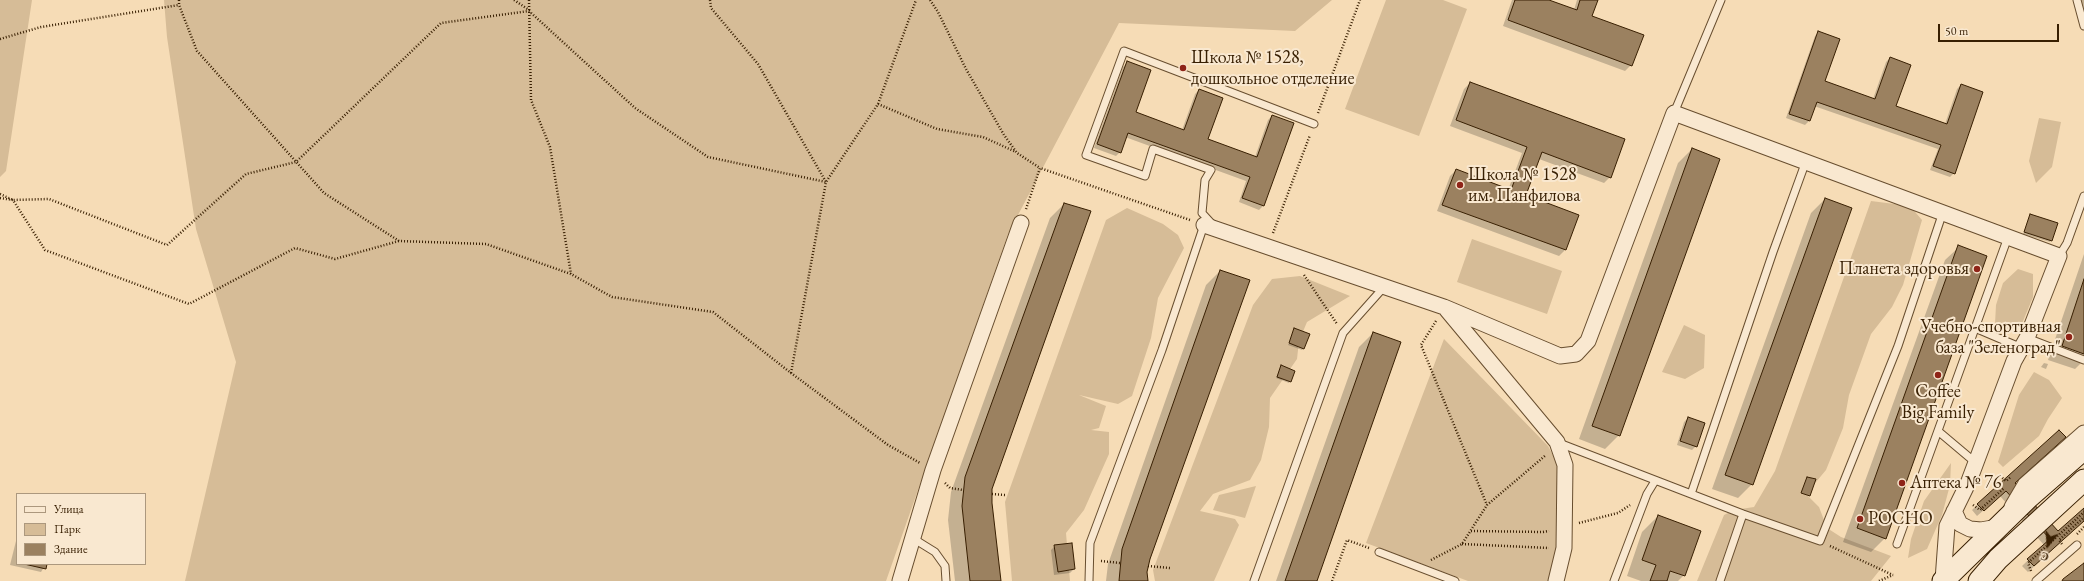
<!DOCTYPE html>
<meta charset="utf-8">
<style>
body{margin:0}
#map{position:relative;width:2084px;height:581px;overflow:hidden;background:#f6dcb6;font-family:"EB Garamond",serif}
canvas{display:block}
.legend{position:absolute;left:16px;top:493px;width:130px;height:72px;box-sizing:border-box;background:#f9e8d0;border:1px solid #ac987e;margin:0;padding:5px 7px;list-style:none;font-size:12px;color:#381f02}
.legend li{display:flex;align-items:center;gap:8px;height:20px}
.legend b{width:20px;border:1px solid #ac987e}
.north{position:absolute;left:2028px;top:525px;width:40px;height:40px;-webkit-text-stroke:3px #f9e8d0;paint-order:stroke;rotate:197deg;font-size:11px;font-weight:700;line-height:16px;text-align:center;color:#381f02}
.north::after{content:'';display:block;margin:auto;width:14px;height:18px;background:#381f02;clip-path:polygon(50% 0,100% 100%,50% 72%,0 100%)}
.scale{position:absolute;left:1938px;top:24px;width:121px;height:18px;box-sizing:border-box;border:2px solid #381f02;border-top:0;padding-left:5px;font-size:12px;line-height:14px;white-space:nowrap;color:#381f02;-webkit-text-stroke:3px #f9e8d0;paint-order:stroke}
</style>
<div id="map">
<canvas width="2084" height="581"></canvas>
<ul class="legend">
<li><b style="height:5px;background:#f9e8d0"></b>Улица</li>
<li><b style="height:11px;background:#d6bc97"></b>Парк</li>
<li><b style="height:11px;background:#9b8160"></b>Здание</li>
</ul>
<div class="north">С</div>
<div class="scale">50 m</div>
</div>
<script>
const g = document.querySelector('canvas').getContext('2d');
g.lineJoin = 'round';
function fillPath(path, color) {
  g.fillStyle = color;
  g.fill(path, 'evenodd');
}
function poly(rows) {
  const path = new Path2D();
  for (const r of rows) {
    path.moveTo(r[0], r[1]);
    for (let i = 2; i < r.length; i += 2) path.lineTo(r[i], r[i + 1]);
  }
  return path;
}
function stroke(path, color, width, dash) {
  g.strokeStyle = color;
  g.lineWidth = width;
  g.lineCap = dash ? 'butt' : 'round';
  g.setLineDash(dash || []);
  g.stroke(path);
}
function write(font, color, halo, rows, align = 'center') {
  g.font = font + ' "EB Garamond",serif';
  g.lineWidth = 4;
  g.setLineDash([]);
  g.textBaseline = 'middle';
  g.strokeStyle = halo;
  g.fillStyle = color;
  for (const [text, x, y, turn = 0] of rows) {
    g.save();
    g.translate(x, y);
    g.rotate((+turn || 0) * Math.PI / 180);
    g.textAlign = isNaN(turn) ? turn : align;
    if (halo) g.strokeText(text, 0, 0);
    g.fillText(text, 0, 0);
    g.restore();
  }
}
fillPath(poly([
 [0,0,32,0,6,171,0,177],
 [164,0,1332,0,1295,31,1119,23,1008,234,886,581,185,581,236,362,196,229,167,37],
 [1386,0,1443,0,1467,9,1419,136,1345,109],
 [2039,118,2061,122,2052,167,2036,183,2029,161],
 [1871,201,1910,206,1922,220,1903,285,1892,307,1871,334,1849,395,1843,428,1826,470,1806,494,1819,507,1827,528,1841,537,1891,556,1871,581,1697,581,1724,515,1734,510,1754,507,1775,471],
 [1127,208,1163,224,1178,235,1184,248,1158,298,1151,338,1132,396,1118,404,1079,395,1106,406,1099,428,1091,430,1109,432,1109,454,1084,510,1066,533,1070,581,1012,581,1005,502,1106,220],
 [1472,239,1562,271,1547,314,1457,282],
 [2018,269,2033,274,2033,297,2021,326,2004,330,1995,324,1996,305,2003,283],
 [1300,276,1350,296,1307,322,1299,341,1297,359,1270,398,1269,427,1261,460,1250,480,1213,494,1200,511,1235,519,1239,525,1214,581,1155,581,1153,570,1253,305,1272,279],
 [1684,325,1705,335,1704,368,1685,379,1662,372],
 [1444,339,1548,446,1560,468,1560,536,1549,581,1468,581,1366,543],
 [2034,372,2049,380,2062,398,2048,419,2039,436,2003,467,1998,462,2019,395],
 [1951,463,1950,485,1942,515,1927,549,1908,558,1911,539,1924,501],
 [1256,486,1245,518,1213,510,1219,495]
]), '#d6bc97');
fillPath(poly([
 [1512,0,1546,0,1574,10,1577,0,1597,0,1591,16,1631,65,1625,71,1503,26],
 [2081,0,2084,0,2084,11],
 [1819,32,1823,82,1873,99,1886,62,1890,58,1895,106,1945,124,1957,89,1961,85,1954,173,1950,177,1930,170,1938,149,1814,106,1809,121,1805,125,1786,118,1815,36],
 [1127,63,1135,113,1182,130,1195,94,1199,90,1207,140,1255,157,1268,120,1272,116,1293,123,1263,206,1259,210,1239,202,1246,181,1125,137,1120,152,1116,156,1094,148,1123,67],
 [1470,83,1610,177,1604,183,1539,159,1525,196,1578,215,1565,250,1559,256,1437,211,1450,176,1456,170,1508,190,1522,153,1450,126,1464,89],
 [1692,149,1619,435,1605,449,1579,439,1678,163],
 [1825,199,1752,484,1738,498,1712,489,1811,213],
 [1064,204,991,488,991,503,1000,581,955,581,948,520,951,492,1050,218],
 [2030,215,2051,240,2050,242,2023,234],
 [1959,247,1885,538,1871,552,1843,542,1945,260],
 [2084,254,2084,360,2075,369,2048,360],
 [1220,271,1249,280,1146,571,1147,581,1106,581,1108,564,1206,285],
 [1295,330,1304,348,1302,350,1288,345],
 [1373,333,1317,581,1276,581,1359,347],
 [2044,363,2048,364,2046,369,2041,367],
 [1281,366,1290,381,1289,383,1276,378],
 [1688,418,1696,446,1692,450,1677,445,1684,422],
 [2014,483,2058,532,2084,509,2084,521,2028,572,2022,566,2044,545,2000,496,1977,516,1972,510,1978,504],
 [1658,516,1684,575,1678,581,1641,581,1627,576,1642,532],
 [17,537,17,564,46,564,41,572,10,565],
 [1055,546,1074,569,1070,573,1054,575,1051,550]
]), '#0003');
const building = poly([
 [1515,0,1549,0,1577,10,1580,0,1598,0,1592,16,1644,35,1632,66,1508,20,1515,0],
 [1818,31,1840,39,1825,81,1875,99,1890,57,1911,65,1896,106,1947,124,1961,84,1983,92,1955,174,1933,166,1941,145,1817,102,1810,121,1789,114,1818,31],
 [1127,61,1151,70,1136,112,1184,130,1199,89,1223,98,1208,139,1257,157,1272,115,1294,123,1264,206,1242,198,1250,177,1128,133,1121,153,1097,144,1127,61],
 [1470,82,1625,139,1611,178,1542,152,1526,195,1579,215,1566,250,1442,205,1456,169,1511,190,1527,147,1456,120,1470,82],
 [1692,148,1720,159,1620,436,1592,426,1692,148],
 [1825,198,1852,208,1753,485,1725,475,1825,198],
 [1064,203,1091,211,992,489,992,503,1001,581,970,581,962,506,965,477,1064,203],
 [2030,214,2058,223,2052,241,2024,232,2030,214],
 [1958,245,1987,256,1886,539,1857,528,1958,245],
 [1220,270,1250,280,1150,559,1147,572,1148,581,1119,581,1122,549,1220,270],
 [2084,279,2084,354,2062,346,2084,279],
 [1294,328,1310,334,1304,349,1289,343,1294,328],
 [1373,332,1401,342,1317,581,1285,581,1373,332],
 [1281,365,1295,371,1291,382,1277,377,1281,365],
 [1688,417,1705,423,1697,447,1680,441,1688,417],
 [2059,430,2066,437,2015,483,2058,531,2084,508,2084,521,2034,566,2027,559,2050,539,2006,491,1984,511,1977,504,2059,430],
 [1807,477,1816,479,1810,496,1801,493,1807,477],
 [1658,515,1701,531,1685,576,1670,571,1667,581,1650,581,1656,565,1642,560,1658,515],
 [1072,543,1075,569,1058,572,1054,545,1072,543],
 [2084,563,2084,581,2062,581,2063,579,2084,563],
 [24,564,47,564,46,569,24,564]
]);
fillPath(building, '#9b8160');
stroke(building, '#381f02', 1);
const lane = poly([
 [2077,0,2084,26],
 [1674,113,1721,0],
 [1213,225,1202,213,1205,180,1211,170,1153,149,1145,176,1086,155,1124,51,1314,124],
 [2059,256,2067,243,2084,196],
 [1975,328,2022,348],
 [2027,338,2084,360],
 [1938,431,1976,463],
 [1559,443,1743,514,1820,541,1898,346,1943,212],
 [1691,494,1773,252,1806,161],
 [914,539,935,552,945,566,946,581],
 [1897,544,2008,237],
 [1379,552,1455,581],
 [1089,581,1090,543,1162,350,1204,225],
 [1254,581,1343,333,1384,287],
 [1614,581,1647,494,1655,481],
 [1720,581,1743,514],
 [2036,581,2077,545]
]);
const street = poly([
 [1204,225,1444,307,1560,356,1576,354,1588,341,1674,113,2059,256,2027,338,2014,361,1969,481,1947,526,1943,580],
 [1447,310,1557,442,1565,465,1564,548,1556,581],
 [2012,507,2025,485,2084,433],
 [1954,511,1960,524,1970,529,1981,530,1998,527],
 [900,581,933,470,1021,223]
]);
const secondary = poly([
 [1943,581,2029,497,2084,449],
 [1979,581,1998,559,2084,480]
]);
stroke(lane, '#684e2f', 9);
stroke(street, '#684e2f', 17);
stroke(secondary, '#381f02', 23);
stroke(poly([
 [179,0,179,5,197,51,324,193,399,241,486,244,571,274,612,297,713,312,791,373,888,445,920,463],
 [514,0,529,10],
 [529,0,531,100,550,147,571,274],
 [710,0,711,8,758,64,826,182],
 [930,0,938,12,966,69,1004,135,1017,153,1040,168],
 [0,39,41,27,179,5],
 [878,104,937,129,983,137,1016,152],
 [1318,113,1360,0],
 [0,194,13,200,49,199,167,245,246,174,296,162,441,23,529,11,635,108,708,157,826,182],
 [0,198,13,200,45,250,189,304,295,248,335,259,399,241],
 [1026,209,1040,168,1190,220],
 [1273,233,1310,135],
 [1304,275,1337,324],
 [1436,321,1421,345,1487,505],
 [791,373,826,182,878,104,916,0],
 [2000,476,2006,481,2011,477],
 [945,483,950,488,963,490],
 [992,494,1005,495],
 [1973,505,1980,510,2004,488],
 [1579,523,1618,513,1630,505],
 [1471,531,1543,532,1549,531],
 [2077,534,2084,527],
 [1462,544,1549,548],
 [2062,544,2059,540,2084,517],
 [1830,546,1893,575],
 [1431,560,1462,544,1487,505,1546,455],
 [1101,561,1120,563],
 [1148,566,1170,568],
 [2031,571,2028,563,2084,512],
 [1332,581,1347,540,1369,548],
 [1879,581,1893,575]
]), '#381f02', 2.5, [1, 2]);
stroke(lane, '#f9e8d0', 7);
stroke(street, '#f9e8d0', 15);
stroke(secondary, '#f9e8d0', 21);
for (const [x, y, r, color] of [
 [1183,68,4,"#8f2418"],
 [1460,185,4,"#8f2418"],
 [1977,269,4,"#8f2418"],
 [2069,337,4,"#8f2418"],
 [1938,375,4,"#8f2418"],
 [1902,483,4,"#8f2418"],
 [1860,519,4,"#8f2418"]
]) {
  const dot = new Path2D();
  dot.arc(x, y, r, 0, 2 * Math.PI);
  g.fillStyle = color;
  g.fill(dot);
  stroke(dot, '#f9e8d0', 1.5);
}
write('18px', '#381f02', '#f9e8d0', [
 ["Школа № 1528,",1191,58],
 ["дошкольное отделение",1191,79],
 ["Школа № 1528",1468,175],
 ["им. Панфилова",1468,196],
 ["Планета здоровья",1969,269,"right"],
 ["Учебно-спортивная",2061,327,"right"],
 ["база \"Зеленоград\"",2061,348,"right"],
 ["Coffee",1938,392,"center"],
 ["Big Family",1938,413,"center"],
 ["Аптека № 76",1910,483],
 ["РОСНО",1868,519]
], 'left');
</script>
